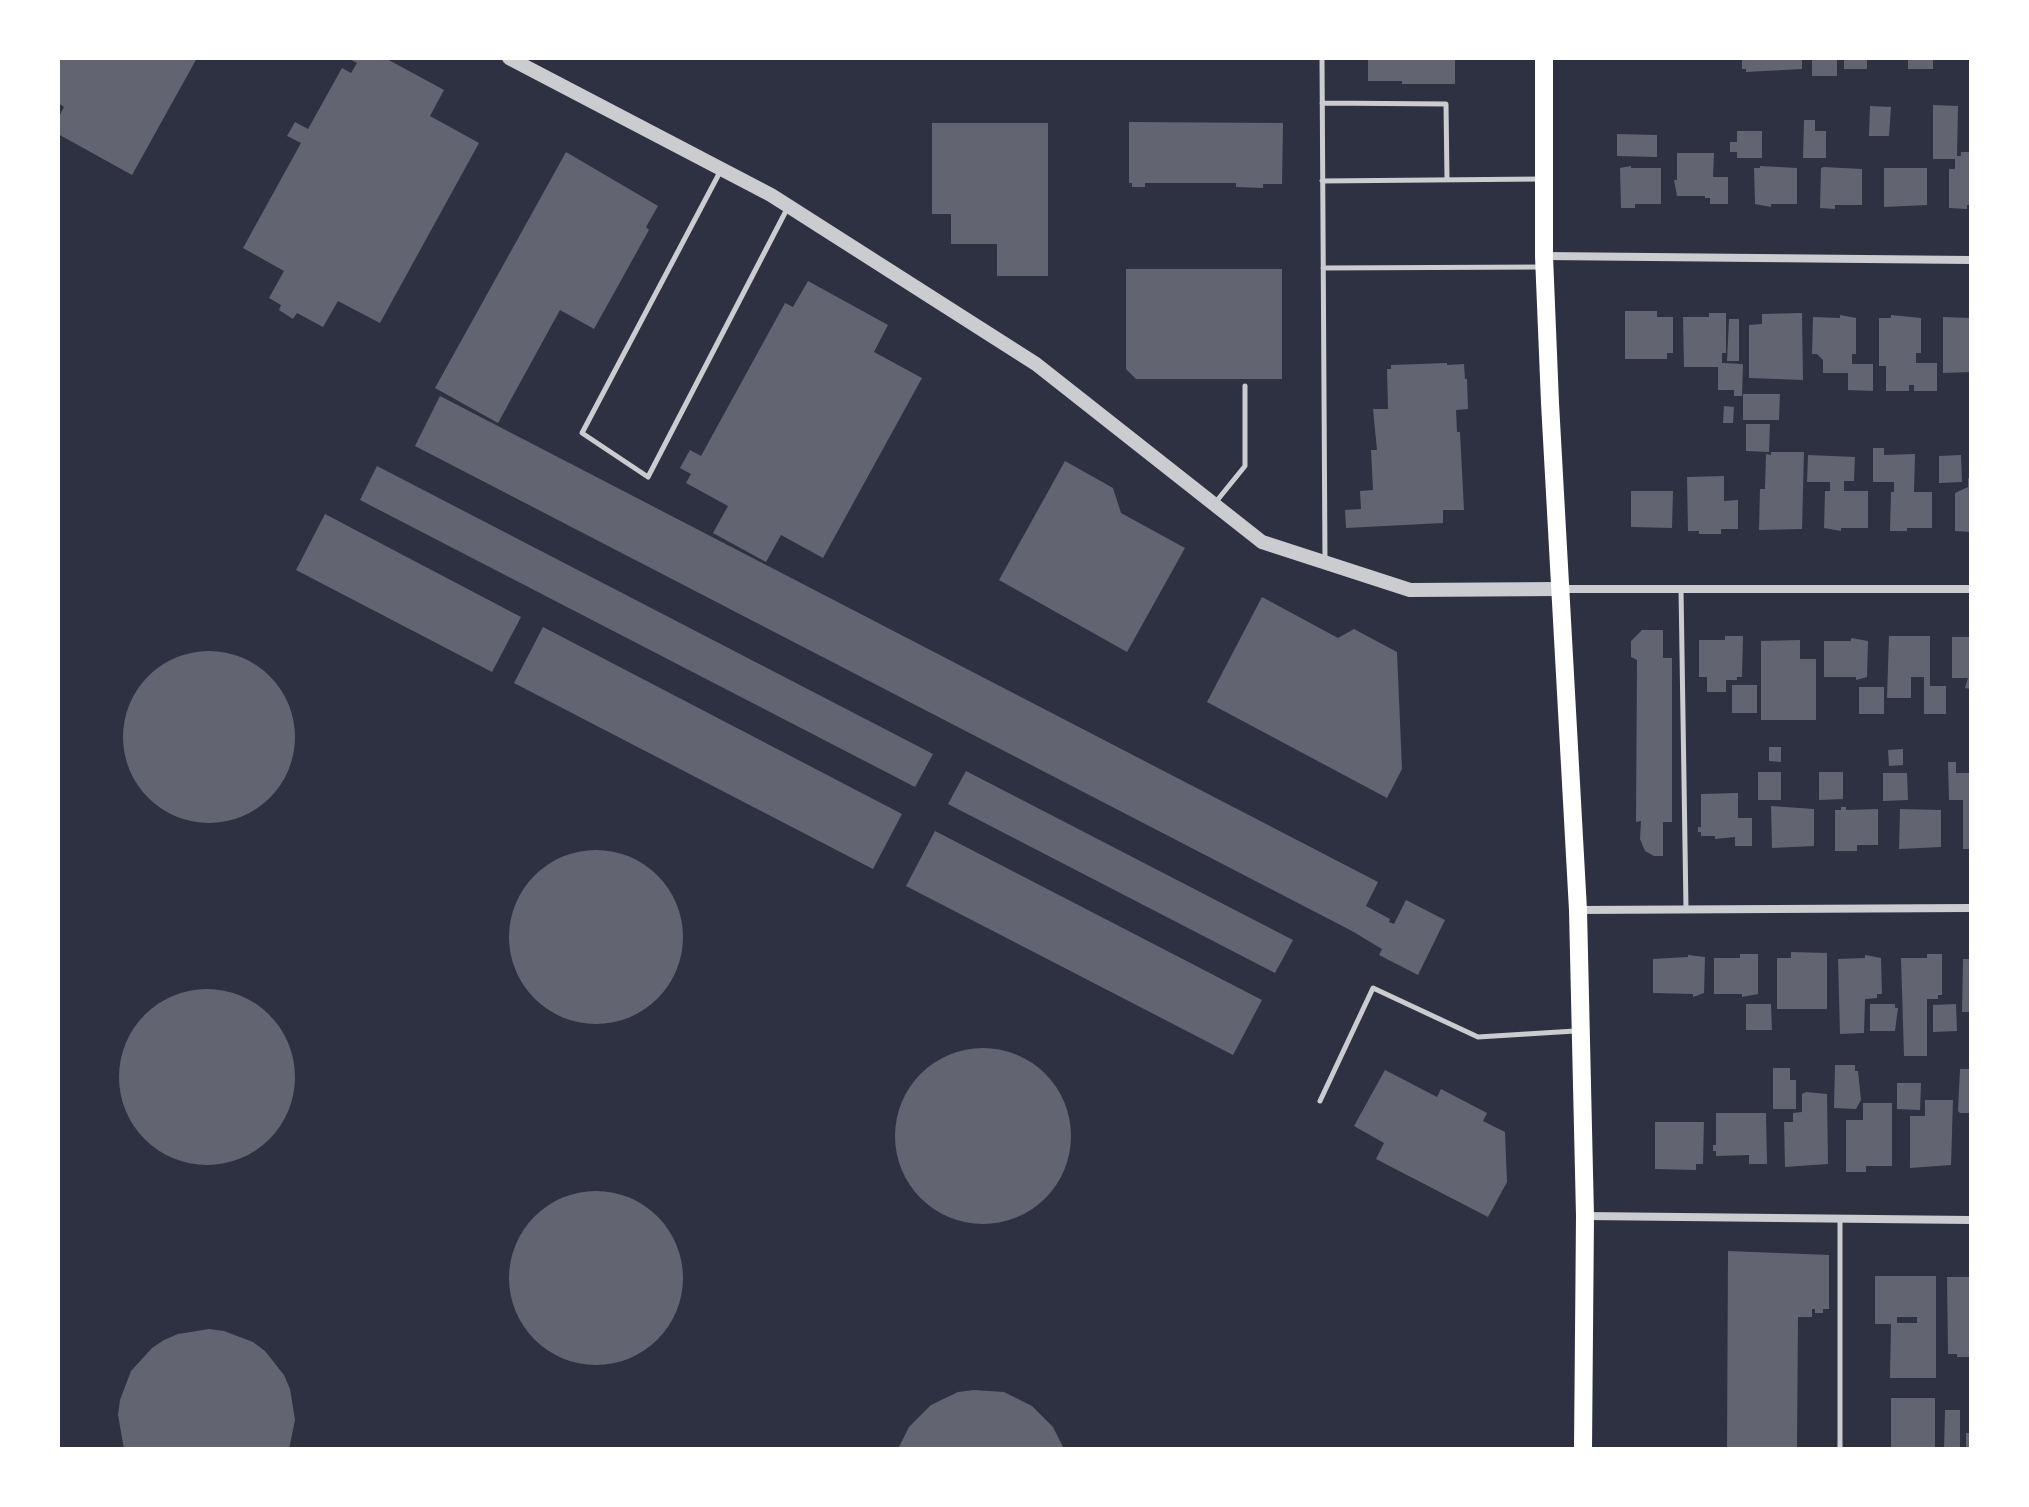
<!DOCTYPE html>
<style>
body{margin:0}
#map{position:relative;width:2029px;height:1507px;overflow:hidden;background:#2d3142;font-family:Manrope,sans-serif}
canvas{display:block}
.frame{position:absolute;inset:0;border:60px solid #fff;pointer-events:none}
</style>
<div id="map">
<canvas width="2029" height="1507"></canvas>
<div class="frame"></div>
</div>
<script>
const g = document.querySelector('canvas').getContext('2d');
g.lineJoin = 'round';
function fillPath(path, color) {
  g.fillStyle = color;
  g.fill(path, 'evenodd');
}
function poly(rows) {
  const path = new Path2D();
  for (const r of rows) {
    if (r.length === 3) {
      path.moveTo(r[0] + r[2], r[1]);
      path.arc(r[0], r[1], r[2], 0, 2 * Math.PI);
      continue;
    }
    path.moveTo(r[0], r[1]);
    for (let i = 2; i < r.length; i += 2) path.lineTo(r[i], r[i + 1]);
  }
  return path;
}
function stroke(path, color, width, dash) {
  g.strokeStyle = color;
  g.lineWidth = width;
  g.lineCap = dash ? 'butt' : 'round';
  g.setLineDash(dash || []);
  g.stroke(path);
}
fillPath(poly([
 [58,58,197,58,132,175,58,134,58,118,64,107,58,103],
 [348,58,385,58,444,90,430,116,479,143,380,323,338,301,323,327,297,313,293,319,279,310,281,305,269,298,284,271,243,248,301,143,287,136,295,122,308,129,342,68,351,73,357,63],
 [1368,58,1455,58,1455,84,1402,84,1402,81,1368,81],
 [1742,58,1802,58,1802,69,1746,72,1746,69,1742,69],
 [1812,58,1837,58,1837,76,1812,76],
 [1844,58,1867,58,1867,69,1844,69],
 [1908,58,1933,58,1933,69,1908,69],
 [1933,105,1958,106,1957,156,1961,156,1961,152,1971,152,1971,205,1967,205,1967,209,1949,208,1949,169,1955,169,1955,159,1933,159],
 [1870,106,1891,107,1889,136,1869,136],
 [1804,120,1815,120,1815,131,1826,131,1826,158,1803,158],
 [1129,122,1283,123,1282,184,1263,184,1263,188,1236,187,1236,183,1145,183,1145,187,1132,187,1132,183,1129,183],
 [932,123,1048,123,1048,276,997,276,997,244,951,244,951,214,932,214],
 [1737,131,1762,131,1762,158,1737,158,1737,152,1730,152,1730,142,1737,142],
 [1617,134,1657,135,1657,157,1617,156],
 [566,152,658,206,646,227,649,230,594,329,560,310,498,423,435,388],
 [1677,153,1714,153,1713,177,1728,177,1728,204,1710,204,1710,198,1705,198,1705,196,1677,196,1674,180,1677,180],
 [1631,166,1631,168,1661,168,1661,204,1635,204,1635,208,1621,208,1620,168],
 [1760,166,1797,168,1797,204,1771,204,1771,207,1755,204,1754,168,1760,168],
 [1824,167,1862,169,1862,205,1835,205,1835,209,1820,208,1821,168],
 [1884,168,1927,168,1927,205,1884,207],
 [1126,269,1282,269,1282,379,1136,379,1126,369],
 [808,281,888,325,874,352,922,378,823,558,781,535,766,562,713,533,728,506,686,483,691,474,680,468,690,450,701,456,785,303,793,307],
 [1625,311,1657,311,1657,317,1673,317,1673,353,1667,353,1667,359,1625,359],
 [1709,313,1726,313,1726,353,1722,353,1722,363,1743,364,1742,396,1734,396,1734,390,1718,390,1718,367,1684,367,1683,317,1709,317],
 [1802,313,1803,380,1749,378,1749,325,1762,324,1762,314],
 [1840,315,1856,318,1856,354,1852,354,1852,364,1873,364,1873,391,1848,390,1848,373,1823,373,1823,360,1817,354,1812,354,1813,317,1840,318],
 [1891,315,1921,318,1921,353,1916,353,1916,363,1937,363,1937,391,1914,391,1914,385,1909,385,1909,391,1886,391,1886,366,1879,366,1879,318,1891,318],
 [1943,317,1971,318,1971,372,1943,373],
 [1729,319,1739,319,1739,361,1727,361],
 [1447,363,1447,365,1464,364,1465,379,1467,379,1468,409,1456,410,1457,432,1460,432,1464,510,1443,510,1443,523,1346,528,1345,510,1361,509,1360,491,1373,490,1371,450,1377,450,1373,409,1388,409,1387,369,1391,369,1391,365],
 [1743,394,1780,394,1779,420,1743,420],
 [440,396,1378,882,1366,906,1390,919,1389,922,1394,924,1406,900,1445,920,1418,975,1379,955,1382,949,1352,931,415,446],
 [1724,406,1734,407,1733,423,1723,423],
 [1746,424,1770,424,1769,452,1746,451],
 [1873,448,1884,448,1884,455,1915,454,1914,492,1932,492,1932,528,1907,528,1907,531,1890,531,1891,492,1894,492,1894,482,1873,482],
 [1771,452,1804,452,1802,529,1759,530,1760,489,1765,489,1766,454,1771,455],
 [1808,455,1855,457,1854,481,1844,481,1844,491,1868,491,1868,528,1841,528,1841,531,1824,528,1825,491,1830,491,1830,482,1807,482],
 [1961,455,1962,482,1939,483,1939,456],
 [1065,461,1113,488,1121,513,1185,548,1127,652,999,580],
 [377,466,933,754,915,787,360,500],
 [1724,476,1724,501,1738,500,1738,529,1721,529,1721,534,1699,534,1699,531,1688,531,1687,477],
 [1968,478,1971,478,1971,532,1955,531,1955,493,1968,487],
 [1631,491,1673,491,1672,528,1631,527],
 [325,514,521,617,492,672,296,570],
 [1262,597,1338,638,1354,629,1397,652,1402,769,1387,798,1207,702],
 [543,627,902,814,873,869,514,683],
 [1642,630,1663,630,1663,658,1672,658,1672,822,1663,822,1663,856,1654,856,1645,851,1640,839,1641,821,1636,822,1637,660,1631,657,1631,641],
 [1725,636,1743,636,1742,677,1737,677,1737,680,1726,680,1726,692,1707,692,1707,677,1699,677,1699,640,1725,640],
 [1889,636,1930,636,1930,686,1946,686,1946,714,1924,714,1924,677,1911,677,1911,698,1887,698],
 [1952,637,1971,637,1971,689,1965,688,1968,678,1952,678],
 [1851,638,1868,641,1867,677,1856,680,1856,677,1824,677,1824,641,1851,641],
 [1800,640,1800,659,1816,659,1816,720,1761,720,1761,641],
 [209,737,86],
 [1732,685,1757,685,1757,713,1732,713],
 [1859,687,1884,687,1884,714,1859,714],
 [1769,747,1781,747,1781,762,1769,761],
 [1903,749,1903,765,1889,766,1888,750],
 [1948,762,1956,762,1956,773,1971,773,1971,849,1963,849,1963,800,1949,800],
 [966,771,1293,940,1275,973,948,804],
 [1758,772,1781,772,1781,800,1758,800],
 [1819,772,1843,772,1843,799,1819,800],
 [1883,773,1907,773,1908,800,1883,801],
 [1738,793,1738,818,1752,818,1752,846,1735,846,1735,837,1715,839,1715,836,1701,836,1701,832,1698,832,1698,827,1701,827,1701,794],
 [1771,806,1814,809,1814,846,1772,848],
 [1841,807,1846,807,1846,810,1878,809,1878,845,1857,845,1857,851,1835,851,1835,810,1841,810],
 [1900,809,1941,810,1941,847,1899,849],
 [935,831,1262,1000,1233,1055,906,886],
 [596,937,87],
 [1791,952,1827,953,1827,1009,1777,1009,1777,958,1791,958],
 [1740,954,1758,954,1758,994,1742,997,1742,994,1714,994,1714,958,1740,958],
 [1927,954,1942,954,1942,995,1938,995,1938,999,1927,999,1927,1056,1904,1056,1901,958,1927,958],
 [1688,955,1705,957,1704,993,1693,997,1693,994,1653,993,1653,959,1688,957],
 [1865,955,1881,958,1882,994,1877,994,1877,998,1865,999,1864,1033,1840,1034,1838,959,1865,958],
 [1963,959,1971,959,1971,1012,1962,1012],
 [207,1077,88],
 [1746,1004,1771,1004,1772,1030,1746,1030],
 [1870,1004,1895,1004,1895,1008,1898,1008,1895,1031,1870,1031],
 [1956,1004,1957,1031,1933,1032,1933,1005],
 [983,1136,88],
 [1835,1065,1855,1065,1855,1071,1858,1071,1861,1100,1856,1109,1834,1108],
 [1773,1068,1790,1068,1790,1080,1796,1080,1796,1109,1773,1109],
 [1960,1069,1971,1069,1971,1113,1960,1113,1958,1111],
 [1385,1070,1437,1097,1441,1089,1487,1113,1483,1121,1505,1132,1507,1182,1488,1217,1376,1159,1384,1143,1354,1126],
 [1897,1083,1921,1083,1920,1110,1897,1109],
 [1806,1092,1827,1094,1828,1164,1785,1167,1784,1122,1793,1122,1793,1113,1802,1112,1802,1094],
 [1925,1100,1953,1100,1951,1165,1910,1168,1910,1116,1925,1116],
 [1863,1103,1892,1103,1892,1166,1866,1166,1866,1172,1846,1172,1846,1120,1863,1120],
 [1716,1113,1766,1113,1767,1164,1749,1164,1749,1155,1716,1156,1716,1151,1713,1151,1713,1145,1716,1145],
 [1655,1122,1704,1122,1703,1164,1696,1164,1696,1170,1655,1169],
 [596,1278,87],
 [1728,1251,1829,1255,1829,1309,1823,1309,1823,1313,1815,1313,1815,1309,1812,1309,1812,1317,1798,1317,1797,1449,1727,1449],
 [1875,1276,1936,1276,1936,1378,1890,1378,1891,1324,1875,1324],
 [1897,1317,1917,1317,1917,1323,1897,1323],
 [1947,1277,1971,1277,1971,1357,1957,1357,1957,1354,1948,1354],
 [209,1329,224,1331,253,1342,265,1351,284,1375,290,1389,295,1420,289,1449,124,1449,118,1415,120,1400,131,1371,152,1348,164,1340,178,1334],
 [974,1390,1004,1392,1032,1406,1053,1427,1064,1449,898,1449,909,1427,931,1405,958,1392],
 [1891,1398,1935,1398,1935,1449,1891,1449],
 [1945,1410,1960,1410,1960,1449,1944,1449],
 [1966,1433,1971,1433,1971,1449,1966,1449]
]), '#626471');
stroke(poly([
 [1322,58,1325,561],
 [1322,103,1446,104,1447,180],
 [721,170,582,433,648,477,787,209],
 [1322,181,1541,179],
 [1323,268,1542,267],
 [1215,503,1245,466,1245,386],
 [1681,589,1686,909],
 [1320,1101,1373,988,1478,1037,1575,1031],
 [1840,1449,1840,1220]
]), '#caccd0', 5);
stroke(poly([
 [1544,256,1971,260],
 [1560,589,1971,589],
 [1578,910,1971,908],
 [1585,1216,1971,1220]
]), '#caccd0', 8);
stroke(poly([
 [509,58,771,195,1036,364,1262,542,1410,590,1559,589]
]), '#caccd0', 14);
stroke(poly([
 [1544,58,1544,256,1550,403,1578,910,1585,1216,1583,1449]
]), '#fff', 18);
</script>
